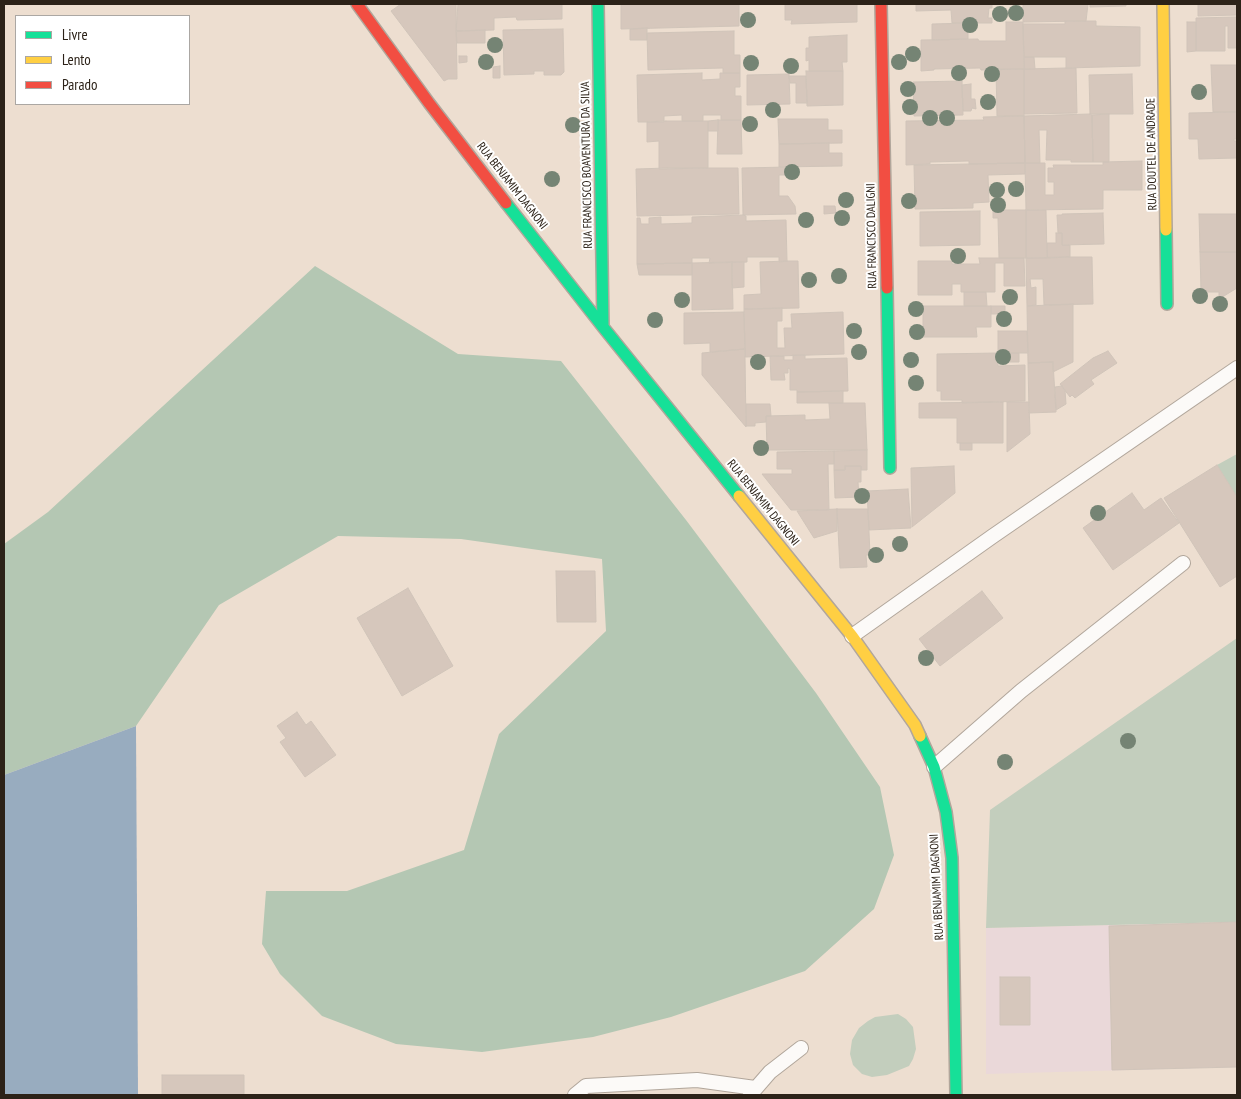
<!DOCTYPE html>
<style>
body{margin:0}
#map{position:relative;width:1241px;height:1099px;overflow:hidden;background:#edded0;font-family:"PT Sans Narrow",sans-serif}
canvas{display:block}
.frame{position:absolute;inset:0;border:5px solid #2c2218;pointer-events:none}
.legend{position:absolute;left:15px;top:15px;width:175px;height:90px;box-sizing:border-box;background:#fff;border:1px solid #aba7a3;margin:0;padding:6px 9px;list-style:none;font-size:15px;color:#2c2218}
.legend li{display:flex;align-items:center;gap:10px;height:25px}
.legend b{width:25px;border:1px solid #aba7a3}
</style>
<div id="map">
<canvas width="1241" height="1099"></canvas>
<div class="frame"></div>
<ul class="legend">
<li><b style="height:6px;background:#16e098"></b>Livre</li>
<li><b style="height:6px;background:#ffcf43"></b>Lento</li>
<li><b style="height:6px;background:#f24e42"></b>Parado</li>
</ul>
</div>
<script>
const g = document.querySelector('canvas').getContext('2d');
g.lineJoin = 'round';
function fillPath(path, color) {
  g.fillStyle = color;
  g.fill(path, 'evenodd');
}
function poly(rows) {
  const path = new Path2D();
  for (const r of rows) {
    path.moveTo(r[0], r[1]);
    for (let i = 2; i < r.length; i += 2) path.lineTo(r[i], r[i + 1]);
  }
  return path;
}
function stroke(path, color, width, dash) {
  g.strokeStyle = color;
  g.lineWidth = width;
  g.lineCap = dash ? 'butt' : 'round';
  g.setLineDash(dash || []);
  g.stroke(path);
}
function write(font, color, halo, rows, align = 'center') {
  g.font = font + ' "PT Sans Narrow",sans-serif';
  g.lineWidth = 4;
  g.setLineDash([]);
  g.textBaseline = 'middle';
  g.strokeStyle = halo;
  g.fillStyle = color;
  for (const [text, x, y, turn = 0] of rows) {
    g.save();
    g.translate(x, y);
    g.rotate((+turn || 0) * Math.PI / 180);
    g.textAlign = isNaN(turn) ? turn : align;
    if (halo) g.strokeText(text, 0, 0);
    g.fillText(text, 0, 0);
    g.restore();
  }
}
fillPath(poly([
 [1237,922,1237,1067,986,1074,986,928]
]), '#ead8d9');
fillPath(poly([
 [1237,454,1237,497,1217,465],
 [1237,638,1237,922,986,928,990,810],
 [898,1014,906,1019,913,1027,916,1049,913,1059,909,1066,887,1075,872,1077,862,1074,853,1065,850,1054,852,1040,859,1028,868,1021,875,1017]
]), '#c3cebd');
fillPath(poly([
 [315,266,458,354,561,361,686,520,816,693,880,787,894,855,874,909,805,971,671,1017,593,1037,482,1052,396,1044,322,1016,280,974,262,944,266,891,347,891,464,850,499,734,606,631,602,559,461,539,338,536,219,605,136,726,4,775,4,544,48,512]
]), '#b4c7b3');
fillPath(poly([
 [136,726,138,1095,4,1095,4,775]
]), '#98acbf');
const building = poly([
 [401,4,456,4,457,79,448,79,444,81,391,11,401,4],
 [458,4,562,4,562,19,517,20,516,17,494,18,494,30,456,31,458,4],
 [621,4,739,4,739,26,621,29,621,4],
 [775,4,857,4,857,22,791,24,792,20,785,20,785,4,775,4],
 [916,4,992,4,992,8,989,8,988,18,992,18,992,23,952,23,951,10,916,11,916,4],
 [1029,4,1088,4,1086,21,1023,22,1023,5,1029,4],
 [1090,4,1126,4,1126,6,1090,7,1090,4],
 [1198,4,1237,4,1237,15,1198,16,1198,4],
 [1237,17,1237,48,1228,48,1228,26,1225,26,1225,51,1196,51,1196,18,1237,17],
 [1065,21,1096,21,1096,26,1140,27,1140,66,1066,68,1066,57,1024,57,1023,24,1065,24,1065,21],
 [1006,22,1023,22,1024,69,981,70,980,68,934,69,934,70,921,71,921,40,978,39,979,41,1006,41,1006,22],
 [1187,22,1196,22,1196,51,1187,52,1187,22],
 [968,23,968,39,932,40,932,24,968,23],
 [647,28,647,40,630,40,630,29,647,28],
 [563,29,564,72,561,75,544,75,544,71,534,71,534,74,504,75,503,30,563,29],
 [485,30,485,43,457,43,456,31,485,30],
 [734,31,734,55,740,55,740,73,723,73,723,68,648,70,647,33,734,31],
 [847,35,847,62,842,62,843,71,809,71,809,60,806,61,806,48,809,48,809,37,847,35],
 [459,56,467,56,467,62,459,63,459,56],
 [1024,57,1034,57,1035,69,1024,69,1024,57],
 [1211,65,1237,65,1237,112,1213,112,1211,65],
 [500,66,500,78,493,78,493,67,500,66],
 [1066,68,1076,68,1077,113,1024,114,1024,69,1066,68],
 [996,69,1024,69,1024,116,997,116,996,69],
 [806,71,843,71,843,105,807,106,806,71],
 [702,73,702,80,720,79,720,73,740,73,740,87,735,87,735,96,741,96,741,120,721,120,721,115,703,115,703,121,682,121,682,115,664,116,664,122,638,122,637,75,702,73],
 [789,74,790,104,747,105,747,75,789,74],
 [1132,74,1133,114,1090,114,1089,75,1132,74],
 [789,76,806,76,807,103,796,103,796,83,790,83,789,76],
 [962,81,963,115,914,116,913,82,962,81],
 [971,84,971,99,975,99,976,109,972,108,971,111,963,111,962,85,971,84],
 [1237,112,1237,139,1234,139,1234,141,1237,141,1237,158,1199,159,1198,139,1189,139,1189,113,1237,112],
 [1090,114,1092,115,1093,162,1071,162,1071,160,1046,160,1047,130,1039,130,1040,163,1025,163,1024,116,1090,114],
 [1109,114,1109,162,1093,162,1092,115,1109,114],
 [1024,116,1025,163,969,164,969,161,930,162,930,164,906,165,906,121,984,120,983,117,1024,116],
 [778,119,828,119,828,130,842,130,842,143,779,144,778,119],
 [718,120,718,131,708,131,708,121,718,120],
 [718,120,741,120,742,154,717,154,718,120],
 [666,121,708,121,708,168,659,169,659,141,647,142,647,122,666,121],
 [829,143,829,153,842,153,842,166,779,167,779,144,829,143],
 [1142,161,1142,190,1103,190,1103,209,1026,210,1025,163,1045,163,1045,195,1054,195,1054,182,1048,182,1048,168,1054,168,1053,165,1103,165,1103,162,1142,161],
 [1025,163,1025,174,988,175,989,202,973,203,973,208,915,209,914,165,1025,163],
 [788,167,788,175,779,175,779,196,788,196,795,206,796,214,743,215,742,168,788,167],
 [667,168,738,168,739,214,637,216,636,169,667,168],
 [824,206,835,206,836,213,824,214,824,206],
 [993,210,1026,210,1026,258,999,258,998,218,993,218,993,210],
 [1026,210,1046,210,1047,258,1026,258,1026,210],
 [980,211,980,245,920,246,920,212,980,211],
 [1103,213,1104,244,1062,245,1062,233,1058,233,1057,215,1062,215,1062,214,1103,213],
 [1199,214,1237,214,1237,252,1200,252,1199,214],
 [743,215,746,216,746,221,786,220,787,261,779,262,779,257,747,257,747,262,709,263,710,258,692,258,692,263,637,264,637,218,640,218,641,224,649,224,649,218,661,217,661,224,692,223,692,217,743,215],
 [1056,233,1062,233,1062,245,1070,245,1070,257,1047,258,1047,243,1056,243,1056,233],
 [1200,252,1237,252,1237,288,1219,299,1219,292,1201,292,1200,252],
 [1068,257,1092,257,1093,304,1044,305,1043,279,1030,279,1031,288,1036,287,1036,305,1027,306,1026,258,1068,257],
 [979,258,1024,258,1025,286,1004,286,1004,263,995,263,995,292,961,292,961,284,952,284,952,295,918,295,918,261,952,261,952,264,980,264,979,258],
 [787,261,798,261,799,308,744,309,744,295,761,294,760,262,787,261],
 [732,262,744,262,744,287,732,288,732,262],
 [732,262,733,309,692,310,692,263,732,262],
 [692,263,692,275,639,275,637,264,692,263],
 [964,292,986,292,987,306,964,306,964,292],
 [1073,304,1073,362,1053,372,1053,362,1028,363,1027,306,1073,304],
 [923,306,991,306,991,327,976,327,977,337,923,337,923,306],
 [991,306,1005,306,1005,314,991,314,991,306],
 [782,308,782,321,777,321,777,348,785,348,784,328,792,328,791,314,843,312,844,354,745,357,744,309,782,308],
 [744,312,745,349,710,352,710,343,684,344,684,313,744,312],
 [998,331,1027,331,1028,353,998,353,998,331],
 [745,349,745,357,746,427,702,375,702,353,745,349],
 [1108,351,1117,363,1091,380,1094,384,1075,398,1072,395,1070,397,1060,384,1093,358,1108,351],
 [998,353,998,366,1025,365,1025,401,962,403,962,400,941,400,941,391,937,391,937,354,998,353],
 [1008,353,1019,353,1019,362,1008,362,1008,353],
 [793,355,805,355,805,359,847,358,848,391,797,392,797,390,790,390,790,369,788,368,788,373,784,373,785,380,771,380,770,356,784,356,784,360,793,360,793,355],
 [1053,362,1056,412,1029,413,1028,363,1053,362],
 [1062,386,1065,390,1066,404,1056,410,1055,387,1062,386],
 [843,391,843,403,797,403,797,392,843,391],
 [1003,402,1003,443,957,443,957,418,919,418,919,403,1003,402],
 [1007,402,1029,402,1030,434,1007,452,1007,402],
 [829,403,865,403,867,450,767,450,766,416,805,415,805,420,830,419,829,403],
 [746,404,770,404,771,416,766,416,766,422,755,423,755,426,746,426,746,404],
 [960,443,972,443,972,450,960,450,960,443],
 [867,450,867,470,861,470,861,466,845,466,845,470,834,470,834,451,867,450],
 [834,451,834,464,828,464,829,510,791,510,762,474,792,474,792,469,777,469,777,452,834,451],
 [1217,465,1237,497,1237,576,1220,587,1164,498,1217,465],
 [845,466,861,466,861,482,858,482,859,497,835,498,834,470,845,470,845,466],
 [954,466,955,493,912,527,911,468,954,466],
 [908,489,911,528,869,530,867,491,908,489],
 [1132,493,1144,510,1161,498,1179,523,1113,570,1083,528,1132,493],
 [837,509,868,509,870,555,866,555,867,567,840,568,837,509],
 [837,509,837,531,814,538,797,511,837,509],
 [556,571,595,571,596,622,557,622,556,571],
 [408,588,453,666,402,696,357,618,408,588],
 [982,591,1003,618,940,666,919,639,982,591],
 [297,712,306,725,311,721,336,755,305,777,280,742,286,738,277,726,297,712],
 [1237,922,1237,1067,1112,1070,1109,926,1237,922],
 [1000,977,1030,977,1030,1025,1000,1025,1000,977],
 [162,1075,244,1075,244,1095,162,1095,162,1075]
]);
fillPath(building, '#d6c7bc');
stroke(building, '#d0c4b9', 1);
const lane = poly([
 [852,636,993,536,1237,368],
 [934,767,1021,691,1183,563],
 [575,1095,586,1086,697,1080,755,1088],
 [750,1095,770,1072,801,1048]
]);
const fast = poly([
 [598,4,603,327],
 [506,203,603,327,739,496],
 [1166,230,1167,304],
 [887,288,890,468],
 [920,736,934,767,946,812,952,858,956,1095]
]);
const slow = poly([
 [1163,4,1166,230],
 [739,496,852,636,915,725,920,736]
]);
const jam = poly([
 [357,4,429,103,506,203],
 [881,4,887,288]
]);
stroke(lane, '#b1a69b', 16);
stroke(fast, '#b1a69b', 14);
stroke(slow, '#b1a69b', 14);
stroke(jam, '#b1a69b', 14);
stroke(lane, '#fcfaf8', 14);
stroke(fast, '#16e098', 11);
stroke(slow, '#ffcf43', 11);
stroke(jam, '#f24e42', 11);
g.fillStyle = '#758474';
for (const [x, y] of [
 [1016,13],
 [1000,14],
 [748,20],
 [970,25],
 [495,45],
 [913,54],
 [486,62],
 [899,62],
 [751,63],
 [791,66],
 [959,73],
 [992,74],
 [908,89],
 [1199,92],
 [988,102],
 [910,107],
 [773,110],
 [930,118],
 [947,118],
 [750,124],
 [573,125],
 [792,172],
 [552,179],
 [1016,189],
 [997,190],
 [846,200],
 [909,201],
 [998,205],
 [842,218],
 [806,220],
 [958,256],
 [839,276],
 [809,280],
 [1200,296],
 [1010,297],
 [682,300],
 [1220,304],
 [916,309],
 [1004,319],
 [655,320],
 [854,331],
 [917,332],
 [859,352],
 [1003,357],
 [911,360],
 [758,362],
 [916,383],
 [761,448],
 [862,496],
 [1098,513],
 [900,544],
 [876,555],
 [926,658],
 [1128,741],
 [1005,762]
]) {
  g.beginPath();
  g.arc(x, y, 8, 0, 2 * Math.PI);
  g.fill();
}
write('12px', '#2c2218', '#fff', [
 ["RUA DOUTEL DE ANDRADE",1152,154,-91],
 ["RUA FRANCISCO BOAVENTURA DA SILVA",587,165,-91],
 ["RUA BENJAMIM DAGNONI",512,186,52],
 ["RUA FRANCISCO DALIGNI",872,236,-91],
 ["RUA BENJAMIM DAGNONI",763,503,51],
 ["RUA BENJAMIM DAGNONI",937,887,-93]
]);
</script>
